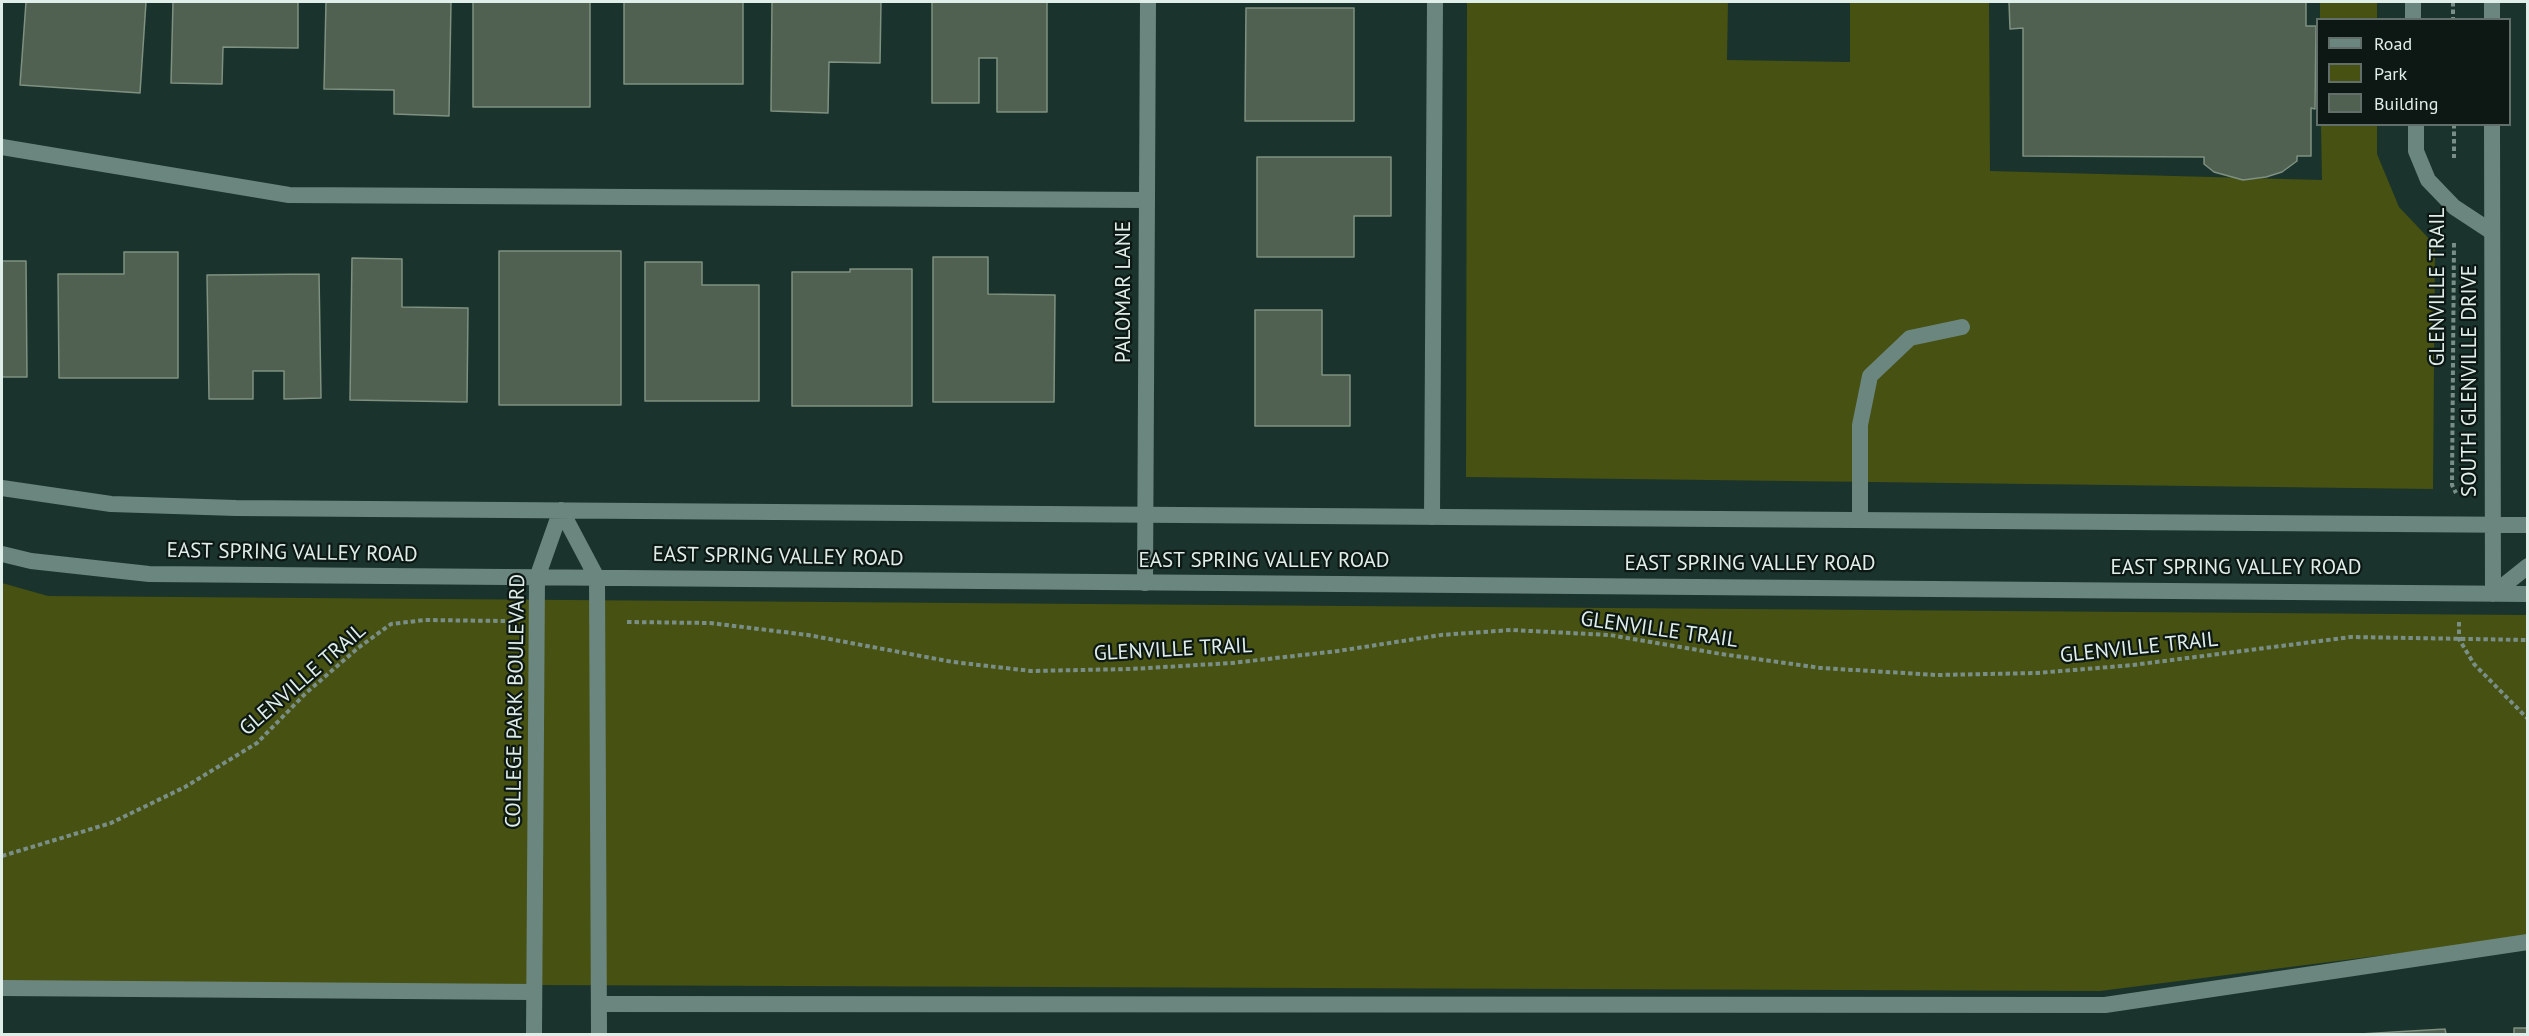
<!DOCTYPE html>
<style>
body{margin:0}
#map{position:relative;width:2529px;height:1036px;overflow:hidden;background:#1a332c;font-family:"PT Sans",sans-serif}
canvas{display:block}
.frame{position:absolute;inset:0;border:3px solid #e0eee9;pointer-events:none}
.legend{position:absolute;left:2316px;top:18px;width:195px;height:108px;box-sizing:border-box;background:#0d1815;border:2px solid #616e6a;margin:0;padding:8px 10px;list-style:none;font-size:18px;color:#e0eee9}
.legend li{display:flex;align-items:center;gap:12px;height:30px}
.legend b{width:30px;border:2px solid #616e6a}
</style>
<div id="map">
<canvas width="2529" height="1036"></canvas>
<div class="frame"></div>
<ul class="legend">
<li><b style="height:8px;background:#6b867e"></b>Road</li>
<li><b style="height:16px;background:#465112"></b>Park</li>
<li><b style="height:16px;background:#506151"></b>Building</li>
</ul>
</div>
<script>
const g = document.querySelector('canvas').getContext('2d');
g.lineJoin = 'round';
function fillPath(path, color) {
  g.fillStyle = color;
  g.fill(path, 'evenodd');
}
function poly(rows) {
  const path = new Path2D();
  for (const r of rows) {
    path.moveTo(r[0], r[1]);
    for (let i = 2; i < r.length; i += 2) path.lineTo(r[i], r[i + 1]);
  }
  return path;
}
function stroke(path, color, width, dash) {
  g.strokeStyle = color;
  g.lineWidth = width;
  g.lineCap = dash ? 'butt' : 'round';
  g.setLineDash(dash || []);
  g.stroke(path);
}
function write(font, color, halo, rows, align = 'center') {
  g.font = font + ' "PT Sans",sans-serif';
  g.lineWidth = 4.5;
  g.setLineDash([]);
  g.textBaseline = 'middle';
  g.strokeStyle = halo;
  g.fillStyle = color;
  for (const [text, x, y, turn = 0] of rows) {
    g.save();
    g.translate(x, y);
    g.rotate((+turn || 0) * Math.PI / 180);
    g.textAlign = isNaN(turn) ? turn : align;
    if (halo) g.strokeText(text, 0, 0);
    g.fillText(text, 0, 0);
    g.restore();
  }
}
fillPath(poly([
 [1467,2,1728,2,1727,60,1850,62,1850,2,1989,2,1990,171,2322,180,2321,125,2377,125,2377,154,2399,207,2435,245,2433,489,1466,477],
 [2320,2,2377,2,2377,19,2320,19],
 [2,583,48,596,2527,615,2527,937,2100,991,2,983]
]), '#465112');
const building = poly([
 [26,2,146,2,140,93,20,85,26,2],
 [173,2,298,2,298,48,223,47,222,84,171,83,173,2],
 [326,2,451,2,449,116,394,114,394,90,324,89,326,2],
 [473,2,590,2,590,107,473,107,473,2],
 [624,2,743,2,743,84,624,84,624,2],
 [772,2,881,2,880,63,829,62,828,113,771,111,772,2],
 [932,2,1047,2,1047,112,997,112,997,58,979,58,979,103,932,103,932,2],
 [2009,2,2306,2,2306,26,2316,26,2315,109,2311,108,2311,156,2297,156,2297,161,2282,172,2266,177,2243,180,2214,172,2204,164,2204,157,2023,156,2023,28,2010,29,2009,2],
 [1246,8,1354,8,1354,121,1245,121,1246,8],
 [1257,157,1391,157,1391,216,1354,216,1354,257,1257,257,1257,157],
 [499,251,621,251,621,405,499,405,499,251],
 [124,252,178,252,178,378,59,378,58,274,124,274,124,252],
 [933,257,988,257,988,294,1055,295,1054,402,933,402,933,257],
 [352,258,402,259,402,307,468,308,467,402,350,400,352,258],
 [2,261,26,261,27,377,2,377,2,261],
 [645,262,702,262,702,285,759,285,759,401,645,401,645,262],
 [850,269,912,269,912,406,792,406,792,272,850,272,850,269],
 [319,274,321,398,284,399,284,371,253,371,253,399,209,399,207,275,319,274],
 [1255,310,1322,310,1322,375,1350,375,1350,426,1255,426,1255,310],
 [2514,1028,2528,1028,2528,1034,2514,1034,2514,1028],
 [2445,1029,2446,1034,2360,1034,2445,1029]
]);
fillPath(building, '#506151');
stroke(building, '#7f9180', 1.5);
stroke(poly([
 [2453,2,2453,20],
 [2454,124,2454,158],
 [2454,243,2452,485,2456,493],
 [627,622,710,623,808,635,953,662,1031,671,1131,669,1232,663,1338,651,1441,635,1511,630,1610,635,1721,654,1821,668,1937,675,2037,673,2133,665,2351,637,2528,640],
 [2459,622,2459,639,2474,664,2528,719],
 [2,856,111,823,185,787,257,743,306,693,358,648,391,624,425,620,505,621]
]), '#7a8e88', 4, [4.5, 3]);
stroke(poly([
 [2413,2,2413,20],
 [2416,124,2416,151,2428,180,2454,207,2492,232],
 [2,147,289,195,1147,200],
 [1432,517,1435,2],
 [1860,520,1860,425,1870,376,1910,338,1962,327],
 [2,988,534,992],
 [600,1004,2105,1005,2528,942]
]), '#6b867e', 16);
stroke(poly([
 [1145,583,1148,2]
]), '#6b867e', 16);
stroke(poly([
 [2492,20,2492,2],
 [2492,124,2493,594],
 [2,488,111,504,236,508,2528,525],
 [561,510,597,578,599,1034],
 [2,554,31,561,149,574,2528,594],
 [2493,594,2528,566],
 [534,1034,537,578,561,510]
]), '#6b867e', 16);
write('21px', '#e0eee9', '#0d1815', [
 ["GLENVILLE TRAIL",2438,287,-90],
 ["PALOMAR LANE",1124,292,-90],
 ["SOUTH GLENVILLE DRIVE",2470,381,-90],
 ["EAST SPRING VALLEY ROAD",292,553,1],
 ["EAST SPRING VALLEY ROAD",778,557,1],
 ["EAST SPRING VALLEY ROAD",1264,561],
 ["EAST SPRING VALLEY ROAD",1750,564],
 ["EAST SPRING VALLEY ROAD",2236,568],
 ["GLENVILLE TRAIL",1659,630,8],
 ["GLENVILLE TRAIL",2139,648,-6],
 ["GLENVILLE TRAIL",1173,650,-3],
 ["GLENVILLE TRAIL",303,680,-41],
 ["COLLEGE PARK BOULEVARD",516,701,-89]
]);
</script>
